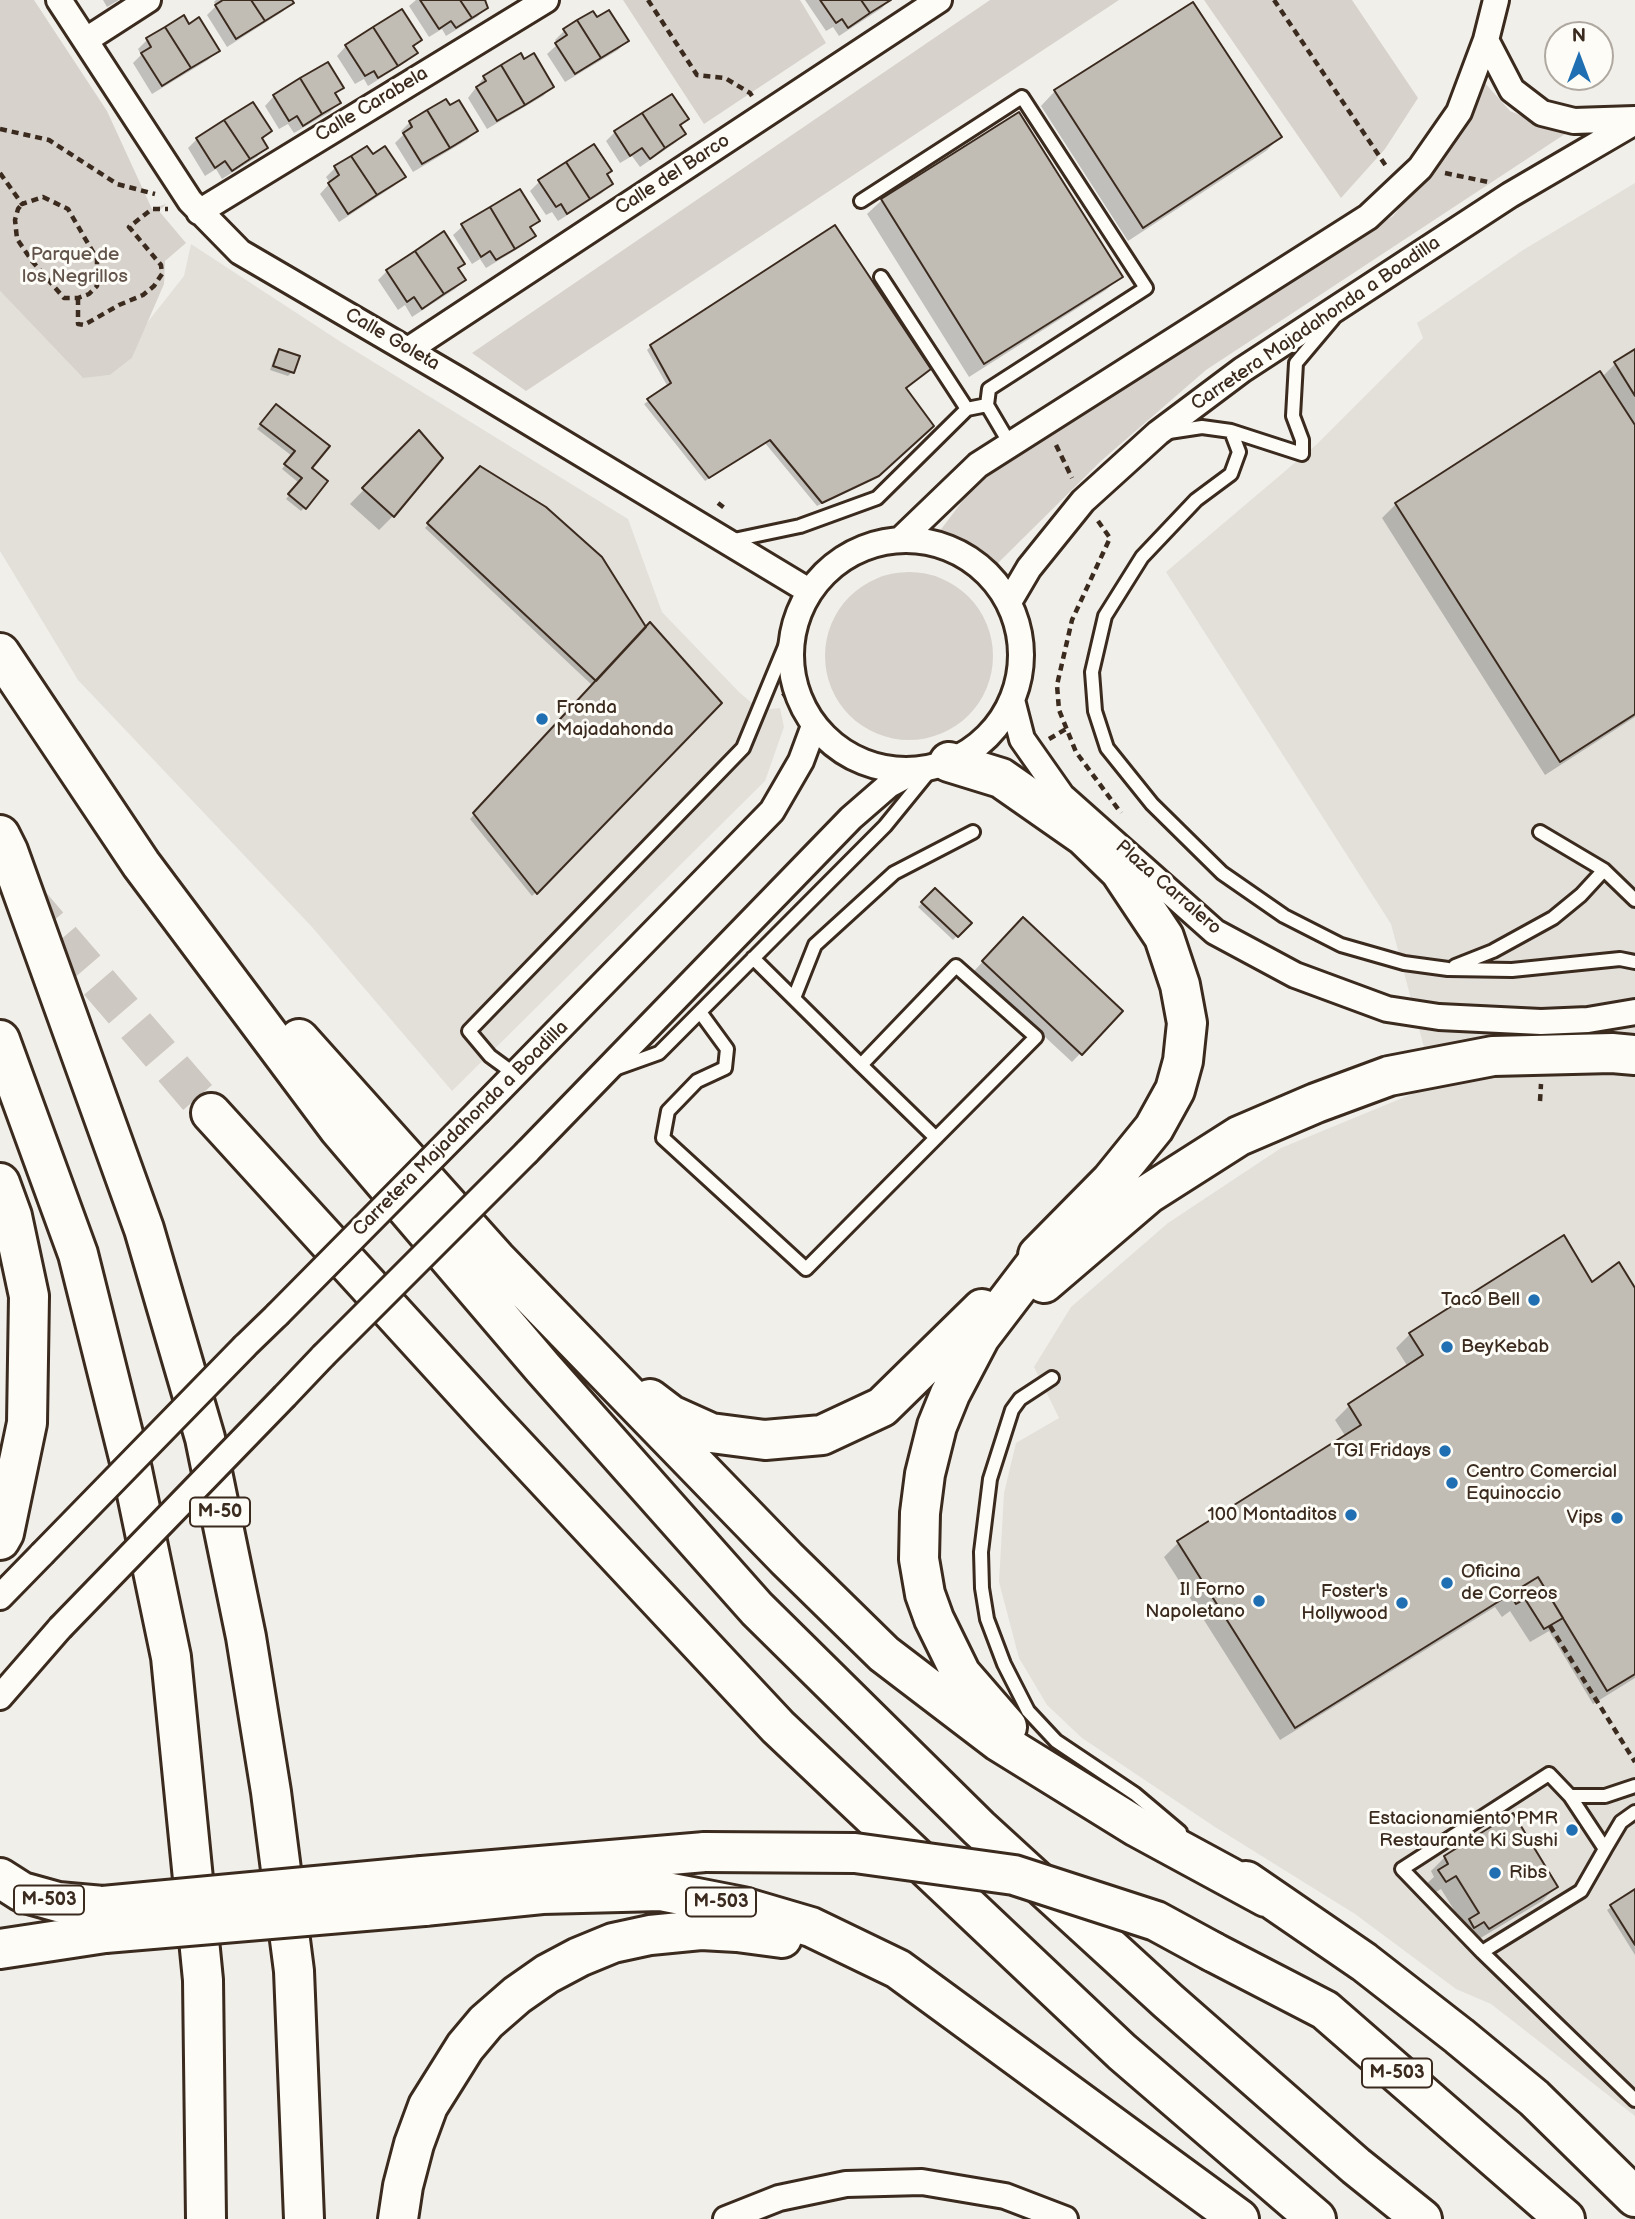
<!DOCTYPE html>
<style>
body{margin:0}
#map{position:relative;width:1635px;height:2219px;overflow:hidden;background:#f1efea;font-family:"Balsamiq Sans",sans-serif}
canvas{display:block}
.north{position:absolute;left:1544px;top:21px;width:70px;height:70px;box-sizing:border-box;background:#fdfcf7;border:2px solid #afa8a0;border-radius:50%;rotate:0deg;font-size:19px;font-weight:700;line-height:28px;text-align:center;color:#3b2a1e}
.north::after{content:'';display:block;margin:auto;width:24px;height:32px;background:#1f6fb2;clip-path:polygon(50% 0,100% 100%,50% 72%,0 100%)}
</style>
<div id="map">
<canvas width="1635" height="2219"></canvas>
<div class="north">N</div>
</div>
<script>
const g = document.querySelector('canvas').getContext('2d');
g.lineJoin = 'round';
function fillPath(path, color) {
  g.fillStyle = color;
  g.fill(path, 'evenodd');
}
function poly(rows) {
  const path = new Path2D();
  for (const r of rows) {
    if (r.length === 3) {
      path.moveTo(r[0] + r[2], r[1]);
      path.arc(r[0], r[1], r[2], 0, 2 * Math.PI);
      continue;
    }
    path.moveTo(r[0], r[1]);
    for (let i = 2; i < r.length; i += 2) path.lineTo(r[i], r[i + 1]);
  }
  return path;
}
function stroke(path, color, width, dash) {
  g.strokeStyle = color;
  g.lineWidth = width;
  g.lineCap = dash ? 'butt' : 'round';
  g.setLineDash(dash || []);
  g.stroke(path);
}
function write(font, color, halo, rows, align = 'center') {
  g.font = font + ' "Balsamiq Sans",sans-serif';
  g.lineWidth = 6;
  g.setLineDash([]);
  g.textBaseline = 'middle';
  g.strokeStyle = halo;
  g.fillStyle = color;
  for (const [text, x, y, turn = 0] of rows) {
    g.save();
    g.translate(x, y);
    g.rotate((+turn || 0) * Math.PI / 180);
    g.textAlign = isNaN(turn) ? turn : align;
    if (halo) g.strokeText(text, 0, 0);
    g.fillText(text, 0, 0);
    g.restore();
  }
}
fillPath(poly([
 [1635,183,1635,2116,1491,2004,1456,1989,1355,1914,1215,1827,1082,1738,1047,1705,1019,1658,999,1582,1004,1493,1016,1443,1059,1418,1034,1367,1071,1307,1168,1223,1281,1148,1434,1085,1391,924,1166,572,1317,444,1423,338,1417,323,1523,250],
 [191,244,341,342,628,519,662,612,739,692,760,710,780,708,784,727,765,781,452,1091,312,927,78,680,0,551,0,291,82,377,110,375,132,358,146,324,184,276]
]), '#e3e0da');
fillPath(poly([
 [0,0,34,0,107,111,152,209,166,204,159,211,186,243,165,261,164,284,132,358,110,375,83,378,0,291],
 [623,0,800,0,826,43,704,124],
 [990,0,1119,0,526,391,472,353],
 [1204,0,1352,0,1418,98,1385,149,1341,198],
 [1484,82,1510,111,1565,134,1206,370,1101,461,994,567,939,532,976,483,1101,401,1393,216,1446,150],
 [909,656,84]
]), '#d7d2cc');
fillPath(poly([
 [103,0,119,0,107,7],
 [216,0,290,0,292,3,282,12,227,47,207,15,216,6,214,2],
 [416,0,487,0,483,3,486,8,477,17,446,36,442,29,429,37,409,6],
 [805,0,889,0,882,8,839,36,833,27,826,31],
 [1193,4,1280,137,1266,151,1128,241,1041,106,1055,91],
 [183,18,188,26,217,51,208,60,152,94,133,63,141,55,138,49,147,40],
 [596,19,627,41,618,50,565,82,547,54,558,44,555,40,564,31],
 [419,40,412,47,415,53,406,62,368,86,364,79,355,84,337,56,346,46],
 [520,56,552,87,543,96,487,129,468,98,484,77],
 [341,88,334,95,339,103,330,112,294,133,288,124,279,129,265,106,274,96],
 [687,119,679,127,684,134,675,143,640,167,632,156,620,163,606,141,615,132],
 [410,122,476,131,467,140,413,172,395,143,403,135,401,131],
 [270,131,261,140,266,147,257,157,222,179,216,169,205,176,188,148,197,139],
 [372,156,403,177,394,186,339,222,320,194,330,183,326,177,335,168],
 [605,175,611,184,602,193,558,221,552,212,546,215,530,191,539,182],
 [882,200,1121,276,1106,290,969,377,867,214],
 [538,221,530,229,534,236,524,245,486,268,480,259,472,264,453,235,463,226],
 [463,263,457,269,464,280,455,289,412,317,405,305,398,310,378,280,387,271],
 [651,346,904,389,931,426,873,479,817,506,765,443,705,481,644,404,668,387,647,350],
 [279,351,297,357,292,372,288,376,270,370,275,355],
 [1635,351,1635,717,1545,775,1382,518,1396,504,1602,377,1615,364],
 [272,410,309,469,305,507,301,511,286,499,299,483,282,469,292,456,257,429],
 [419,433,393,516,379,530,350,504],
 [481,468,720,703,532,896,470,819,593,686,425,528],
 [935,890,969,923,953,940,918,907],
 [1023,919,1121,1011,1072,1062,974,971],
 [1564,1237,1591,1284,1635,1291,1635,1678,1593,1704,1549,1631,1530,1642,1510,1611,1502,1617,1495,1607,1280,1740,1164,1557,1178,1543,1346,1437,1335,1420,1349,1406,1408,1367,1396,1348,1410,1334],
 [1445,1857,1556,1887,1542,1901,1474,1942,1469,1934,1459,1941,1455,1935,1464,1926,1441,1889,1431,1895,1425,1885,1434,1877,1431,1871],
 [1635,1891,1635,1955,1607,1910]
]), '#0003');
const building = poly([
 [223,0,251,0,265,21,236,39,215,5,223,0],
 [251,0,292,0,294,3,265,21,251,0],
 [420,0,460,0,472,18,456,28,451,21,439,29,420,0],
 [460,0,485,0,488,8,472,18,460,0],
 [820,0,861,0,870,13,848,28,842,19,836,23,820,0],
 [861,0,891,0,870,13,861,0],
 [1193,2,1282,137,1143,228,1054,90,1193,2],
 [402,9,422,40,413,46,418,53,398,66,373,27,402,9],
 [609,10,629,41,601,58,577,20,593,11,597,17,609,10],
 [184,15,189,24,199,17,220,51,191,68,165,27,184,15],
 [577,20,601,58,575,74,555,43,567,35,563,29,577,20],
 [165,27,191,68,162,86,141,53,151,47,146,38,165,27],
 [373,27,398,66,378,78,374,71,365,76,345,45,373,27],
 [521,53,524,59,534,53,554,87,525,105,501,65,521,53],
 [328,62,344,88,335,93,341,103,322,114,300,78,328,62],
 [501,65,525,105,497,121,476,87,486,81,483,76,501,65],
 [300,78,322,114,303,126,297,116,289,121,273,95,300,78],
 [672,94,689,119,680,125,686,134,665,148,642,113,672,94],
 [446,99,450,105,459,100,478,131,450,148,427,110,446,99],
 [253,102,272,131,262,138,268,148,250,159,224,120,253,102],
 [427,110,450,148,422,164,403,133,412,127,409,121,427,110],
 [1019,112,1123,277,984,364,881,199,1019,112],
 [642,113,665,148,650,159,642,148,630,156,614,131,642,113],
 [224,120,250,159,232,171,225,161,215,168,196,138,224,120],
 [594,144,612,171,607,174,613,184,590,199,566,162,594,144],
 [367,146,373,154,385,146,406,177,377,195,351,156,367,146],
 [351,156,377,195,348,214,328,183,339,175,334,166,351,156],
 [566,162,590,199,567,214,561,204,556,207,538,180,566,162],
 [520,189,540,221,530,227,536,236,515,249,490,207,520,189],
 [490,207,515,249,496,260,490,251,481,257,461,224,490,207],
 [835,225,931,369,906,388,934,426,879,476,822,503,770,440,709,478,647,399,671,383,650,345,835,225],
 [444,231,465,264,458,268,466,280,444,294,415,251,444,231],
 [415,251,444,294,422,309,414,297,407,302,386,270,415,251],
 [279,349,300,356,294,373,273,366,279,349],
 [1635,349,1635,396,1614,362,1635,349],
 [1600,371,1635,425,1635,714,1560,762,1395,503,1600,371],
 [276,404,330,446,312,468,328,481,306,509,288,494,302,478,284,464,295,451,260,424,276,404],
 [419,430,443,458,394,517,362,488,419,430],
 [480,466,546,507,602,557,646,627,596,681,427,523,480,466],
 [650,622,722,703,537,894,473,813,650,622],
 [935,888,972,923,958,937,921,902,935,888],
 [1023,917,1123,1011,1082,1055,982,961,1023,917],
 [1564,1235,1592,1282,1619,1262,1635,1288,1635,1674,1607,1691,1538,1577,1295,1728,1177,1541,1361,1425,1348,1404,1423,1355,1409,1333,1564,1235],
 [1538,1577,1563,1618,1544,1629,1525,1599,1516,1604,1510,1594,1538,1577],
 [1513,1813,1558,1887,1489,1929,1484,1922,1474,1928,1469,1919,1479,1913,1456,1876,1446,1882,1438,1870,1448,1864,1444,1856,1513,1813],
 [1635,1889,1635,1945,1610,1905,1635,1889]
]);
fillPath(building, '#c1bcb4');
stroke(building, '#3b2a1e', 2);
stroke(poly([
 [24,896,211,1113]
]), '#cdc8c1', 38, [38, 19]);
const lane = poly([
 [861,201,1022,97,1146,288,989,389,987,405],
 [881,277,967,409,987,405,1010,444],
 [1231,431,1302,454,1302,440,1293,416,1296,363,1333,319],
 [1169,432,1202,427,1231,431,1239,452,1231,474,1196,500,1142,557,1105,616,1092,672,1095,711,1107,748,1152,804,1222,873,1284,916,1341,945,1404,963,1448,969,1512,970,1620,959,1635,962],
 [729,541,800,526,877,498,967,409],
 [1540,832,1604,870,1635,900],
 [1455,966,1493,951,1553,918,1581,895,1604,870],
 [794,998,815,945,894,873,973,832],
 [700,1012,727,1049,725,1068,697,1081,668,1111,663,1138,806,1269,1036,1037,956,966,861,1065,753,958],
 [861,1065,936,1138],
 [617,1068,659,1053,885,826,933,767],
 [516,1075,490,1056,469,1031,743,748,793,627],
 [1052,1378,1020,1399,1012,1410,990,1479,981,1552,982,1588,987,1619,1004,1664,1028,1711,1056,1741,1135,1794,1180,1832],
 [1549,1774,1570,1796,1605,1849,1581,1891,1482,1952,1402,1869,1549,1774],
 [1570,1796,1605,1796,1635,1786],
 [1605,1849,1621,1822,1635,1812],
 [1482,1952,1635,2100]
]);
const street = poly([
 [59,0,190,201,240,252,459,380,809,591],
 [86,40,148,0],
 [1486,40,1512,90,1542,113,1574,121,1635,119],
 [199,212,546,0],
 [408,350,939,0],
 [900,540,978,465,1368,217,1420,168,1459,112,1486,40,1496,0],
 [906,655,115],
 [1009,602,1029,568,1083,501,1158,433,1242,370,1510,195,1635,122],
 [1012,700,1022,739,1062,796,1215,932,1295,975,1387,1009,1439,1017,1541,1022,1588,1020,1635,1012],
 [479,1111,772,811,801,761,814,726],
 [527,1152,851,818,889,785,915,771],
 [245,1346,277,1315],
 [285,1396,323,1356],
 [0,1597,42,1554],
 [0,1697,60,1628],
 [726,2219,779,2198,846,2184,922,2182,1005,2196,1065,2219]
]);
const highway = poly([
 [0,653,141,864,339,1129,543,1368,757,1609,979,1828,1168,2001,1356,2166,1422,2219],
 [949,762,1001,778,1084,836,1120,871,1164,937,1180,985,1187,1023,1183,1061,1175,1090,1154,1128,1111,1181,1038,1255],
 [0,835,8,851,144,1229,205,1438,246,1637,271,1792,294,1971,304,2219],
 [299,1039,496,1259,787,1559,884,1654,998,1741,1137,1827,1266,1897],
 [0,1040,78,1254,132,1470,171,1657,203,1980,206,2219],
 [211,1113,490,1419,778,1727,1122,2052,1316,2219],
 [0,1183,12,1216,29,1296,27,1423,4,1533,0,1540],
 [1044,1283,1148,1194,1239,1136,1316,1103,1389,1076,1493,1056,1612,1053,1635,1055],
 [650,1399,671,1415,711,1433,765,1440,822,1435,882,1407,982,1309],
 [1007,1727,961,1674,934,1619,925,1594,919,1559,920,1513,925,1474,937,1426,950,1394,980,1337,1057,1236],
 [422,1876,705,1852],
 [0,1878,22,1892,58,1902,103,1906],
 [1246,1881,1364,1962,1459,2036,1534,2098,1635,2197],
 [424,1906,542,1894,661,1891,743,1907,811,1927,898,1969,1239,2219],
 [0,1949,105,1933],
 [1213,1952,1325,2010,1565,2219],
 [398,2219,403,2186,414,2144,428,2106,465,2047,486,2022,517,1995,547,1974,579,1957,613,1943,650,1935,701,1930,737,1932,782,1938]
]);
stroke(lane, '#3b2a1e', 18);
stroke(street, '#3b2a1e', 30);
stroke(highway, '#3b2a1e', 44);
stroke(poly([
 [648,0,697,75,725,78,750,93,752,96],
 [1274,0,1386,166],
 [0,129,49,140,117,184,155,194],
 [0,173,22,204,43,197,68,209,97,259,97,286,89,294,78,298,64,298,32,261,17,239,15,220,18,209,22,204],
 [1445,173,1488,182],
 [78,298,78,324,84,325,119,305,143,295,154,286,162,274,161,265,129,227,152,209,168,209],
 [1056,445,1072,478],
 [718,503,727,510],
 [1098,521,1110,538,1072,620,1057,685,1059,710,1076,752,1121,813],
 [783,693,791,705,792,713],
 [1049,739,1066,729],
 [1540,1101,1541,1084],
 [1550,1626,1635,1762]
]), '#3b2a1e', 4.5, [7, 5]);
stroke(lane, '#fdfcf7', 12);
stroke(street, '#fdfcf7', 24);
stroke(highway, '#fdfcf7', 38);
const streetBridge = poly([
 [277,1315,479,1111],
 [323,1356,527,1152],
 [42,1554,245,1346],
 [60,1628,285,1396]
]);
const highwayBridge = poly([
 [705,1852,855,1853,1014,1875,1156,1921,1213,1952],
 [103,1906,422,1876],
 [105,1933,424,1906]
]);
stroke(streetBridge, '#3b2a1e', 30, []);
stroke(highwayBridge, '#3b2a1e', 44, []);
stroke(streetBridge, '#fdfcf7', 24);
stroke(highwayBridge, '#fdfcf7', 38);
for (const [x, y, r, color] of [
 [542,719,7,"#1f6fb2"],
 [1534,1300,7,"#1f6fb2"],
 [1447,1347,7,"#1f6fb2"],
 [1445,1451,7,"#1f6fb2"],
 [1452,1483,7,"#1f6fb2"],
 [1351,1515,7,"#1f6fb2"],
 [1617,1518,7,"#1f6fb2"],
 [1447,1583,7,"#1f6fb2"],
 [1259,1601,7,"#1f6fb2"],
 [1402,1603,7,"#1f6fb2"],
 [1572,1830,7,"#1f6fb2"],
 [1495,1873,7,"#1f6fb2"]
]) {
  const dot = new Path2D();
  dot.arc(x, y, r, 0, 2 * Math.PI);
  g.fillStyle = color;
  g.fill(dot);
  stroke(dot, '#fdfcf7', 2.5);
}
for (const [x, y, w] of [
 [220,1512,60],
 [49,1900,70],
 [721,1902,70],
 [1397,2073,70]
]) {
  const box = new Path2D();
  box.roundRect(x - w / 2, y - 14.5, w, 29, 5);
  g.fillStyle = '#fdfcf7';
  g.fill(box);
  stroke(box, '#3b2a1e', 2);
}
write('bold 18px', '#3b2a1e', null, [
 ["M-50",220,1512],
 ["M-503",49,1900],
 ["M-503",721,1902],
 ["M-503",1397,2073]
]);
write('19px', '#3b2a1e', '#fdfcf7', [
 ["Calle Carabela",372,105,-31],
 ["Calle del Barco",673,175,-33],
 ["Carretera Majadahonda a Boadilla",1316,324,-34],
 ["Calle Goleta",392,340,30],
 ["Plaza Carralero",1168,888,41],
 ["Carretera Majadahonda a Boadilla",461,1129,-45]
]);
write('19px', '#62544a', '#fdfcf7', [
 ["Parque de",75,255],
 ["los Negrillos",75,277]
]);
write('19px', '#3b2a1e', '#fdfcf7', [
 ["Fronda",556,708,"left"],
 ["Majadahonda",556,730,"left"],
 ["Taco Bell",1520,1300],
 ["BeyKebab",1461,1347,"left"],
 ["TGI Fridays",1431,1451],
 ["Centro Comercial",1466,1472,"left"],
 ["Equinoccio",1466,1494,"left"],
 ["100 Montaditos",1337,1515],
 ["Vips",1603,1518],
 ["Oficina",1461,1572,"left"],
 ["de Correos",1461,1594,"left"],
 ["Il Forno",1245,1590],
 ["Napoletano",1245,1612],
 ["Foster's",1388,1592],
 ["Hollywood",1388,1614],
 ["Estacionamiento PMR",1558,1819],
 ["Restaurante Ki Sushi",1558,1841],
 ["Ribs",1509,1873,"left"]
], 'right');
</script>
